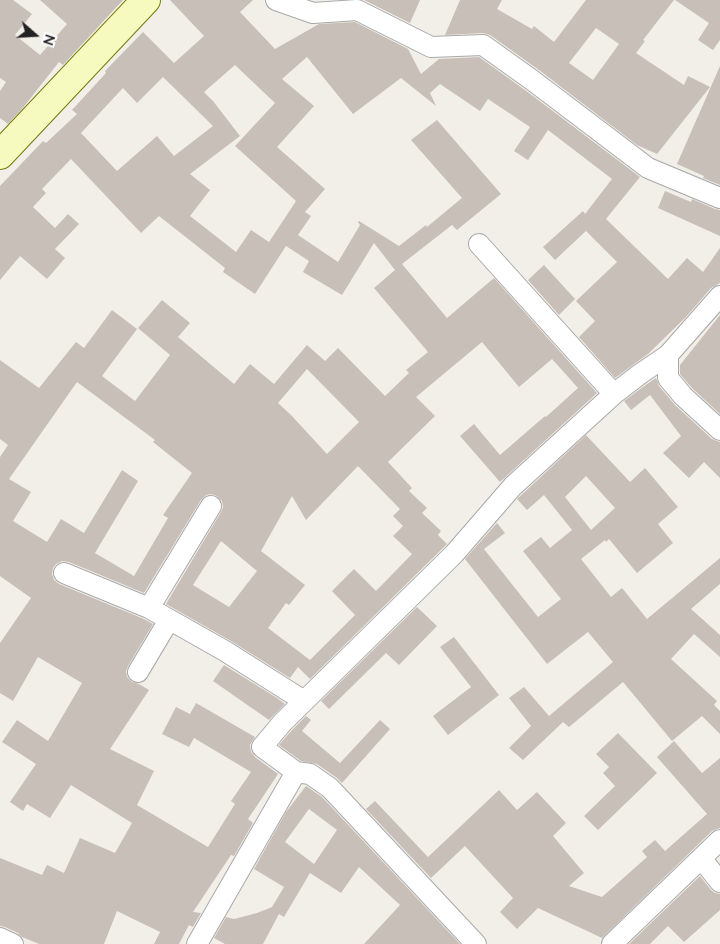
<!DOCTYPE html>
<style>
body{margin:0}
#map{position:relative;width:720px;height:944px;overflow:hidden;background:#f2efe9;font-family:Mulish,sans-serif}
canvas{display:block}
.north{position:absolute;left:10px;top:10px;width:50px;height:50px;-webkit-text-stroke:4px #fff;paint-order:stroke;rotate:109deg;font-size:14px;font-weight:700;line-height:20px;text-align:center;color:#222}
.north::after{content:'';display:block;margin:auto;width:18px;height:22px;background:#222;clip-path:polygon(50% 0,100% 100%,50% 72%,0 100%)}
</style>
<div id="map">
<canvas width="720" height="944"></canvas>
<div class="north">N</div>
</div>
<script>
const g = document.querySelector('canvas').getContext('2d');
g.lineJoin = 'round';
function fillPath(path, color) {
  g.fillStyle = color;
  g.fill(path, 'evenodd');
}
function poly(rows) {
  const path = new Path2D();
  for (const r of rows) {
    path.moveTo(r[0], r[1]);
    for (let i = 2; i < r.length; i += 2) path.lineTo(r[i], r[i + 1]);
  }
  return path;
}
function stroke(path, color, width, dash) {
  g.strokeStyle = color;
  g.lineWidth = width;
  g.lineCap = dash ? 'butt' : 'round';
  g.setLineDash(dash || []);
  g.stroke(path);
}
fillPath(poly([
 [0,0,13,0,32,14,15,35,40,55,67,24,40,0,123,0,63,65,59,62,22,109,8,124,0,118,0,91,6,82,0,78],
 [170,0,253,0,240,12,275,49,319,24,355,22,408,49,421,74,439,59,479,57,525,90,640,177,606,219,668,279,687,258,703,272,720,248,720,283,711,288,685,318,648,354,615,378,579,337,595,321,576,301,617,262,586,231,555,260,543,247,583,211,585,214,612,179,548,130,528,160,514,151,530,127,488,99,480,111,440,84,430,93,436,106,401,78,353,114,307,57,282,79,314,106,277,147,325,189,305,212,311,216,298,235,338,262,360,225,358,222,359,221,399,246,426,225,427,227,462,198,411,140,437,120,501,194,457,230,452,225,402,264,447,318,494,278,597,393,500,482,460,436,474,424,500,455,545,416,546,417,578,388,552,359,519,387,482,342,416,397,435,416,388,462,412,488,409,491,427,508,422,513,441,531,438,535,447,544,310,679,298,667,290,678,231,641,166,604,221,512,223,507,222,501,217,496,211,494,206,495,201,500,144,593,69,562,62,561,56,564,53,568,52,574,54,580,59,584,144,619,153,624,128,666,126,671,127,677,132,682,139,684,149,690,110,749,154,771,137,805,208,847,235,804,231,801,251,772,194,738,189,747,162,734,176,707,190,714,196,703,255,737,250,745,251,752,255,757,278,774,248,819,253,823,234,856,231,855,193,912,201,913,193,927,189,925,179,944,154,944,160,932,117,911,104,944,39,944,22,937,18,933,5,927,0,926,0,858,42,875,47,865,64,873,80,838,115,853,132,823,71,785,50,818,27,804,23,811,10,802,36,764,2,742,17,720,48,741,82,683,38,657,13,701,0,693,0,643,31,598,0,576,0,457,8,445,0,439,0,360,39,388,76,342,84,348,112,310,137,329,102,376,135,401,170,355,138,328,162,300,190,323,178,337,234,384,250,364,274,384,307,345,325,361,338,348,385,396,409,373,406,370,428,352,374,288,395,270,374,243,342,295,303,272,309,261,286,246,255,294,223,272,225,268,159,216,141,233,71,159,42,189,46,193,33,207,55,228,68,214,79,224,55,249,65,258,47,279,20,256,0,280,0,186,43,141,46,143,77,114,72,110,106,73,105,71,143,32,174,63,204,36],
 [235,65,275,103,235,146,296,201,269,242,251,230,236,252,190,216,210,190,190,174,240,136,213,101,204,92],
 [163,77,213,126,174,156,157,136,117,171,81,133,123,88,137,103],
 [307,369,359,422,327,454,291,415,278,403],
 [77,382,155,440,153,442,192,473,163,515,168,518,134,576,95,553,138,481,122,470,84,533,61,519,47,542,13,521,31,492,9,479],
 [358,466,400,509,393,516,403,526,393,536,412,554,376,591,354,569,332,591,355,615,310,660,268,628,286,603,289,605,305,585,261,551,292,496,306,520],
 [221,541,257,571,229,607,193,585],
 [364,0,420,0,410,23],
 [460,0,502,0,497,9,532,29,534,26,554,42,586,0,674,0,643,40,645,41,636,53,684,85,688,76,710,87,657,154,637,145,539,70,490,35,483,33,445,35],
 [596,28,619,44,593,80,569,63],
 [675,0,720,0,720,40,713,50,698,40,709,23],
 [720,66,720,185,703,178,704,176,677,164],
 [665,191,691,202,692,199,715,209,720,210,720,236,658,208],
 [544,265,575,299,559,315,528,280],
 [720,315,720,414,692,388,680,374,680,365],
 [656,378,659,386,675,405,712,439,717,441,720,442,720,478,704,462,689,478,663,453,681,436,650,395,631,410,624,401,647,384],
 [586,435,630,482,645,468,678,507,658,524,673,543,637,573,609,539,606,542,605,540,581,559,611,597,622,588,647,619,720,558,720,584,691,609,720,635,720,657,694,634,671,659,717,701,714,705,720,711,720,734,702,716,672,741,623,682,569,727,563,722,523,760,509,748,531,726,509,698,524,687,549,716,613,662,588,632,547,664,465,559,497,523,505,533,484,549,538,617,561,599,523,551,541,537,550,548,572,530,544,495,527,510,517,499],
 [586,476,615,508,591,530,565,497],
 [417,607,437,626,399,665,386,653,329,709,321,701],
 [454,637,499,695,448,735,433,716,471,687,440,647],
 [224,665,277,698,285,704,269,720,213,681],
 [306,716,311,720,302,731,340,763,380,720,390,729,342,783,337,778,317,764,301,761,279,745,292,730],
 [618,733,657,773,598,830,584,816,615,786,603,773,609,767,596,754],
 [674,741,702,773,720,758,720,828,717,829,712,831,602,938,538,908,517,929,500,912,513,898,465,846,431,878,366,809,375,801,428,857,499,790,517,810,537,792,566,823,553,836,584,873,569,886,602,897,647,857,642,851,655,840,665,851,707,814,657,757],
 [306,786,322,797,460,944,364,944,400,905,359,867,341,893,310,873,284,917,279,914,263,944,225,944,214,938,226,917,234,919,257,913,272,907,284,887,254,869,286,812],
 [309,809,337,830,314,864,285,842],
 [700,876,711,890,715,893,720,894,720,910,684,942,668,926,650,944,629,944]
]), '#c7bfb8');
const street = poly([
 [276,0,313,13,357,10,431,47,483,45,532,80,648,168,720,198],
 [479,244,614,394],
 [720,296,668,355,668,378,683,396,720,430],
 [64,573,149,608,225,651,304,701],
 [149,608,211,506],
 [138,672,169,620],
 [296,772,262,747,283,722,454,554,513,486,614,394,640,374,668,355],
 [701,858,720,882],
 [0,938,13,944],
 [197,944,296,772,310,774,330,788,476,944],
 [612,944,720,840]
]);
const secondary = poly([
 [0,155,146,0]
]);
stroke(street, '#a9a9a9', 22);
stroke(secondary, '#707d05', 30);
stroke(street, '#fff', 20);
stroke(secondary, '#f7fabf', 28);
</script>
